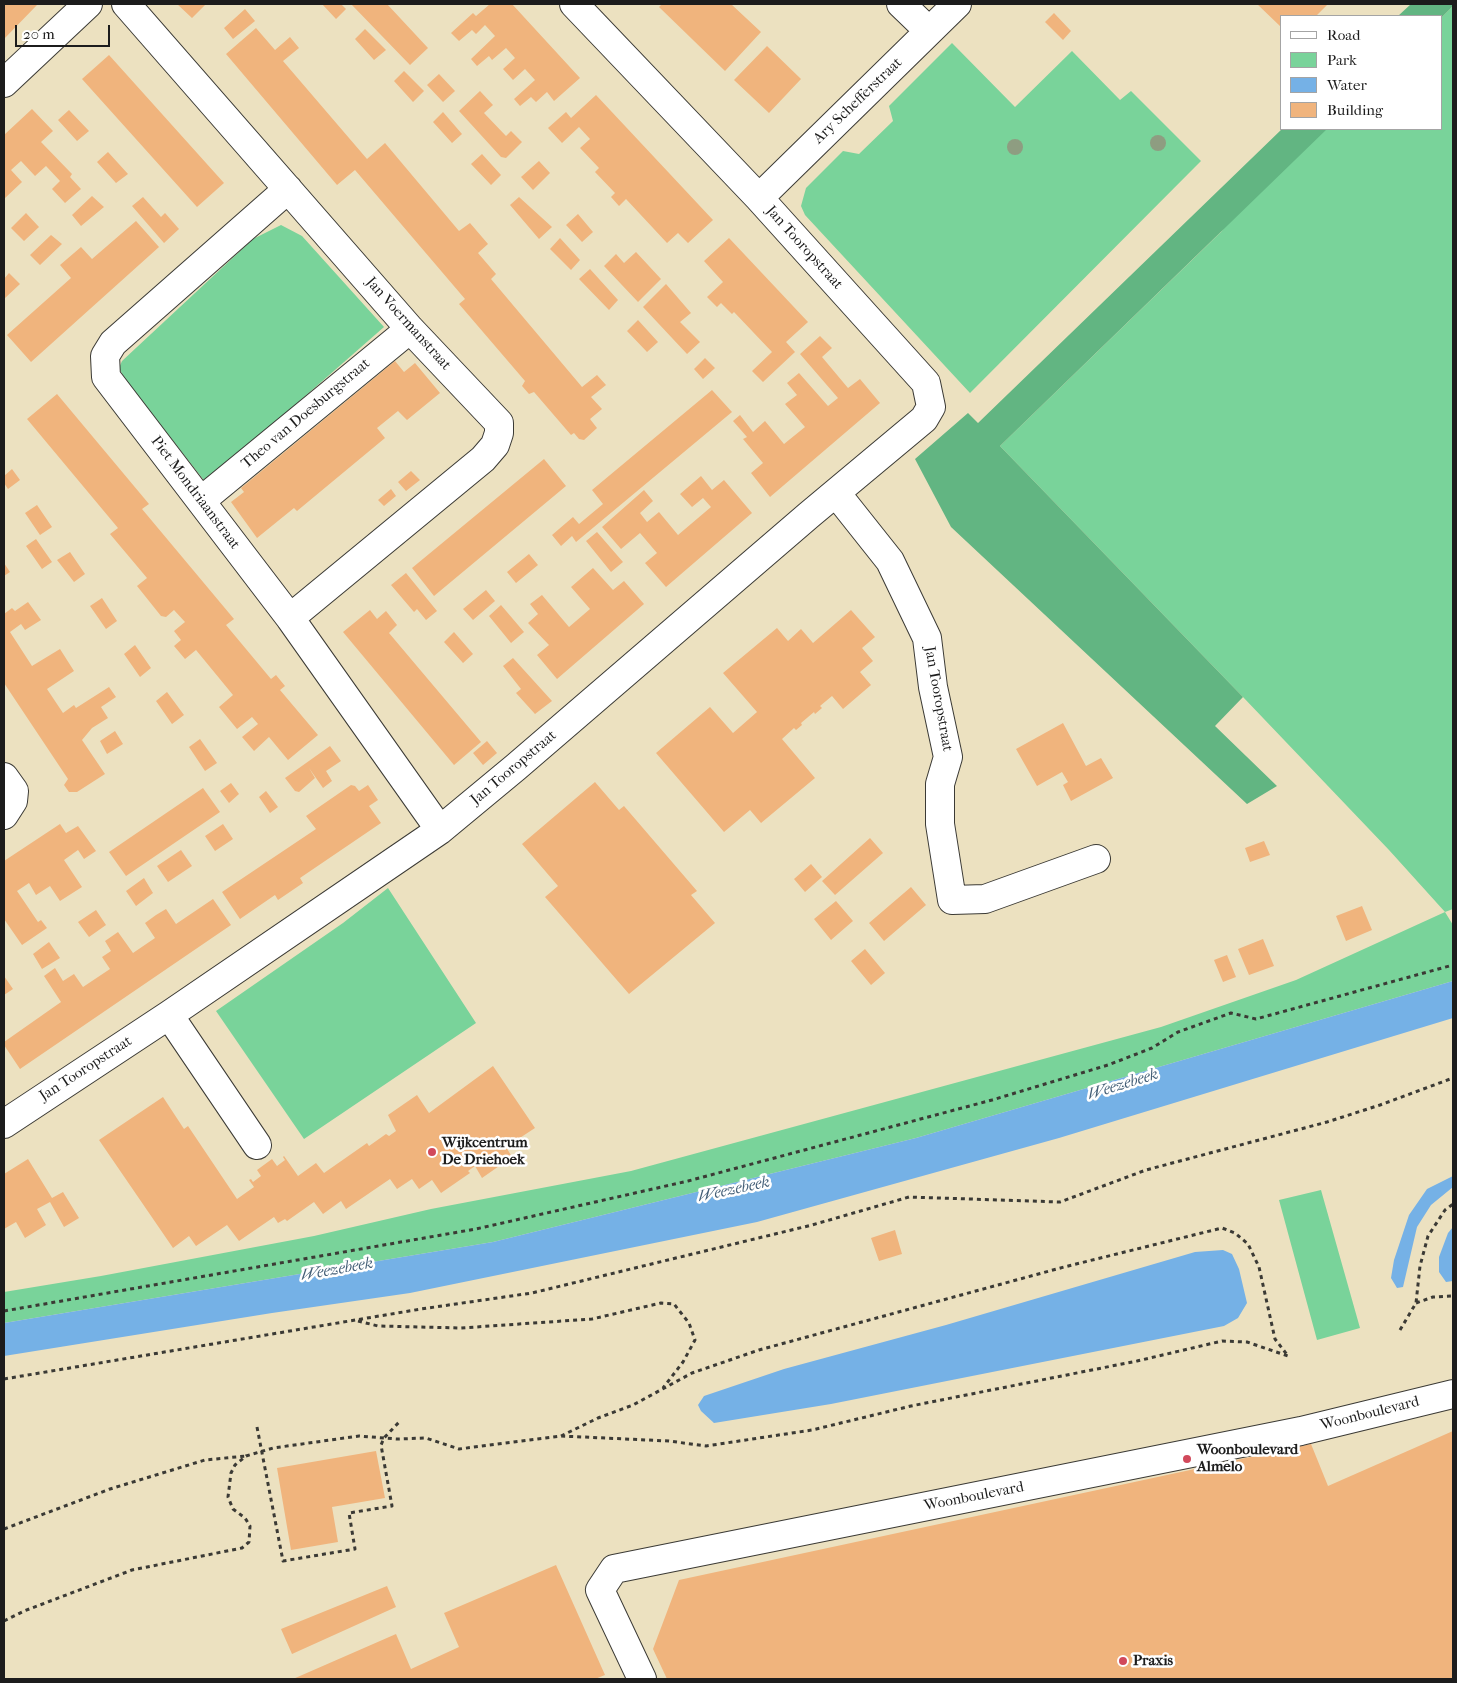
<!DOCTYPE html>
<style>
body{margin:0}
#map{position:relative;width:1457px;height:1683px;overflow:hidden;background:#ece1c0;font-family:"IM FELL French Canon",serif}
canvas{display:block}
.frame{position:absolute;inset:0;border:5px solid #1c1c1c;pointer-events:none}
.legend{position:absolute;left:1280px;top:15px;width:162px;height:115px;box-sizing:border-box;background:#fff;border:1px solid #a4a4a4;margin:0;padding:6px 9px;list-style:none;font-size:15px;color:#1c1c1c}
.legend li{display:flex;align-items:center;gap:10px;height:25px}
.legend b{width:25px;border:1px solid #a4a4a4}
.scale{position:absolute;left:15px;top:25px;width:95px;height:22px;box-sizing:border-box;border:2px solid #1c1c1c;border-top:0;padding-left:6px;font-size:15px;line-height:18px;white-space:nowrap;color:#1c1c1c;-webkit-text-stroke:4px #fff;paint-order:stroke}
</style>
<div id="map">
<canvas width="1457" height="1683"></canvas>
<div class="frame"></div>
<ul class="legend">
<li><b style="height:6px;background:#fff"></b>Road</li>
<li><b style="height:14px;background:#79d39a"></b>Park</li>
<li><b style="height:14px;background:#75b1e6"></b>Water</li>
<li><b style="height:14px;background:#f0b47d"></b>Building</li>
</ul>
<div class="scale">20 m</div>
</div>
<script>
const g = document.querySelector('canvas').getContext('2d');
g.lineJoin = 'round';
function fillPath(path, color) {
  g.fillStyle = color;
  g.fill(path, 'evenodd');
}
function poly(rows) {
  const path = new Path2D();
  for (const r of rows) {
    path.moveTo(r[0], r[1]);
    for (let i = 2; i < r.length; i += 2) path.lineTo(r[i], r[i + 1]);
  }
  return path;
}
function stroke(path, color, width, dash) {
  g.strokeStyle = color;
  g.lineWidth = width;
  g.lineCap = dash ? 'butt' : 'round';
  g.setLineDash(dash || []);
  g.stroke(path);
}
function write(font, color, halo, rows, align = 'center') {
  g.font = font + ' "IM FELL French Canon",serif';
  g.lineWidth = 5;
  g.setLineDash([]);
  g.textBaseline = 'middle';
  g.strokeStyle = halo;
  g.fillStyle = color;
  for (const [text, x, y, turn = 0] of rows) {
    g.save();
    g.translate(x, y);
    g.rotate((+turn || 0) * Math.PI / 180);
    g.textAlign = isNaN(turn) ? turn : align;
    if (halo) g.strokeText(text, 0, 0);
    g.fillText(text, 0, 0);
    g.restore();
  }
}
fillPath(poly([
 [1453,6,1453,909,1445,912,1453,925,1453,981,916,1138,493,1242,4,1323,4,1292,101,1276,314,1236,431,1209,631,1171,1161,1027,1296,980,1445,912,1389,850,1243,697,1000,446,1221,232,1300,129,1441,129,1441,18],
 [952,43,1015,107,1072,51,1120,100,1131,91,1201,161,970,393,805,215,801,206,806,188,843,151,859,154,893,121,889,106],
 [281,225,302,236,384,327,206,483,126,381,119,368,122,361,253,239],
 [388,888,476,1023,304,1139,216,1011,343,923],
 [1321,1190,1360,1328,1317,1340,1279,1200]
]), '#79d39a');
fillPath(poly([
 [1411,4,1453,4,1453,6,1441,18,1441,16,1398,16],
 [1282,129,1327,129,1000,446,1243,697,1215,726,1277,786,1247,804,951,527,915,459,968,413,978,423]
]), '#62b582');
fillPath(poly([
 [1453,981,1453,1018,1059,1138,757,1222,410,1293,272,1313,4,1356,4,1323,493,1242,916,1138],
 [1453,1176,1453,1187,1431,1205,1417,1227,1403,1287,1397,1288,1391,1278,1394,1260,1409,1215,1427,1189],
 [1453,1227,1453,1281,1446,1282,1439,1272,1439,1257,1448,1233],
 [1223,1250,1232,1254,1239,1269,1247,1303,1238,1318,1224,1326,831,1404,714,1423,701,1411,698,1405,704,1396,784,1369,946,1325,1195,1252]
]), '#75b1e6');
fillPath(poly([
 [4,4,37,5,4,39],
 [177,4,206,4,192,18],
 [322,4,341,4,346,9,336,19],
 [351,4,387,4,428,48,410,65],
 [490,4,512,4,580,78,554,101,547,92,536,102,531,97,520,106,514,99,535,80,525,69,513,80,503,69,515,58,506,48,492,60,489,56,477,66,471,59,495,36,485,25,476,34,472,30,459,41,451,33,473,13,476,16],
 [662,4,731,4,761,32,725,71,659,7],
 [1257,4,1328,4,1316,16,1281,16,1281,27],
 [245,9,255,21,233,39,224,28],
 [1054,13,1071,31,1063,40,1045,22],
 [256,28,275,50,290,37,299,48,283,61,367,159,385,143,459,231,470,223,488,244,478,253,496,274,491,279,582,387,597,375,606,385,591,397,602,409,590,419,597,428,584,440,579,439,574,433,571,435,534,392,529,394,522,386,525,381,459,304,465,299,355,170,337,185,226,54],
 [365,29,386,50,374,60,355,39],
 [767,46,801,79,769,113,734,80],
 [109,55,224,183,197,207,82,79],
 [404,71,424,91,413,102,394,81],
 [439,74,455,91,443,102,427,85],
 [480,91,493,105,484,113,506,136,511,131,522,142,506,158,501,157,459,111],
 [596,95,713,220,688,243,678,233,667,243,626,199,619,206,611,197,615,193,595,172,599,168,580,148,590,139,579,127,562,143,548,128,566,112,571,118],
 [32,109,53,131,41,142,72,174,70,177,81,189,65,203,52,189,60,181,46,166,35,176,21,161,11,170,22,182,4,199,4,135],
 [69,110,89,131,77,141,58,120],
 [443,112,462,134,452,143,433,122],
 [108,152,128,174,116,183,97,162],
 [482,154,501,175,491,185,471,164],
 [539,161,550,173,533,190,521,177],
 [92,196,104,207,81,226,72,215],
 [143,197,161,217,165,213,179,229,164,243,132,206],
 [519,197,552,227,539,239,510,205],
 [26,213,39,227,24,241,11,228],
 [578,214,593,232,582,242,566,225],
 [136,221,159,247,31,362,7,335,71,278,60,265,81,247,92,259],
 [51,235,62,244,40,265,30,255],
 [560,238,580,260,571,270,550,249],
 [729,238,808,322,786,342,795,352,763,382,752,371,772,352,734,312,732,314,721,303,717,307,707,297,723,282,704,261],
 [636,252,661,279,638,302,604,266,616,254,624,263],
 [590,269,618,300,609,310,579,279],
 [9,273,20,284,4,299,4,279],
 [666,284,691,313,680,322,700,342,687,354,643,307],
 [638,320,658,342,647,352,627,331],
 [820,336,832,348,822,357,848,388,860,379,880,403,770,497,751,473,763,463,743,439,747,437,733,421,740,415,753,432,765,421,784,444,805,427,785,404,797,395,787,383,799,373,828,406,838,398,800,354],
 [705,358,715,368,703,379,694,369],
 [395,361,404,372,415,363,440,393,407,420,398,411,377,428,385,438,297,511,294,508,257,538,231,502,244,492,241,488],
 [712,390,732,412,576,542,572,536,561,546,552,535,573,517,579,524,603,504,592,490],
 [57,394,149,504,142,509,234,619,226,625,271,679,276,675,285,686,280,690,318,735,288,760,269,737,254,751,242,737,258,724,252,717,237,729,219,707,233,695,196,650,185,659,174,646,181,640,174,631,185,622,174,610,166,617,161,616,137,586,147,578,110,534,118,528,27,419],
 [544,459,566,486,434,596,412,568],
 [12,469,20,480,8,489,4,483,4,476],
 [411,471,420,480,406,491,398,482],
 [701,476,712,490,724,480,752,513,666,587,645,563,657,553,640,533,621,549,602,527,644,490,653,501,640,513,647,522,659,512,678,535,711,507,703,498,692,507,680,494],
 [391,489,396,496,384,506,378,500],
 [37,505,52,527,40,535,25,513],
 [597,532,623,562,611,572,586,541],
 [36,539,52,562,42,569,26,546],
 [70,552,85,574,74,582,57,560],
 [529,554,538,565,516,583,507,572],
 [4,563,10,572,4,576],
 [593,568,613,590,624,581,644,604,557,679,537,655,549,645,528,623,538,614,530,604,542,595,569,627,590,609,571,587],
 [406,573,437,611,426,620,417,609,414,612,391,585],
 [486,590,495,601,473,620,463,609],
 [102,598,117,621,106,629,90,606],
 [28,602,41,620,25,630,21,624,10,632,32,666,60,649,74,671,47,689,63,713,74,705,76,708,109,687,116,697,101,707,108,718,92,728,82,740,105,774,77,792,69,792,64,785,68,779,4,683,4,614,12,608,15,611],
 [501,605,524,632,511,643,489,616],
 [370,610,377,619,386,611,397,625,389,633,481,742,454,765,343,632],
 [851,610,875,637,862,648,873,661,860,672,871,685,843,709,832,696,820,706,822,708,815,714,814,712,801,723,802,725,796,730,794,728,782,739,815,778,761,823,750,810,724,832,656,753,710,707,733,733,757,712,723,673,777,628,788,641,801,629,813,643],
 [454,632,473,654,463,663,444,642],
 [135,645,151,668,140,677,124,654],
 [513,658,552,701,535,714,516,693,521,689,503,666],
 [167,692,184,715,172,724,156,701],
 [1063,723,1086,766,1101,758,1113,778,1071,801,1063,785,1068,782,1062,772,1037,786,1016,749],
 [115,731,123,744,107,754,100,741],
 [200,739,217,763,205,771,189,747],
 [487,741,497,753,483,765,473,753],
 [330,746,341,761,326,771,332,781,323,788,309,768,315,778,299,792,295,791,285,778],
 [595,782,619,810,624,806,697,891,691,895,715,923,629,994,545,897,558,886,522,844],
 [231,783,239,794,229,803,220,791],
 [351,785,355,786,359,791,368,785,378,800,369,806,381,823,300,878,303,883,278,900,275,895,240,919,222,892,316,829,306,816],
 [203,788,220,812,126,876,109,852],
 [266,791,278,807,270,813,259,797],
 [60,824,66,833,78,826,96,851,84,859,78,850,64,860,82,887,60,901,50,886,36,895,29,883,17,891,38,922,41,920,47,928,22,945,4,919,4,861],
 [223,824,233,839,215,851,205,836],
 [870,838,883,853,835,895,822,881],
 [1264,841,1270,855,1250,862,1245,848],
 [181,850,192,866,168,882,157,866],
 [811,864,822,877,805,892,794,879],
 [144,878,153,893,136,906,126,891],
 [911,887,926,905,884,941,869,923],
 [213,899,231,925,20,1069,4,1045,4,1042,61,1002,44,976,55,968,63,981,74,974,83,987,110,969,102,957,111,951,105,941,118,932,133,953,155,938,145,923,156,915,166,909,176,924],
 [836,901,853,921,831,940,814,919],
 [1362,906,1372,930,1346,941,1336,916],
 [96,910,106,925,89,937,78,922],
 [1263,939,1274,966,1249,975,1238,949],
 [49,942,60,958,42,969,33,954],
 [865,949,885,973,871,985,851,961],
 [1227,955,1236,977,1223,982,1214,960],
 [4,976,13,989,4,995],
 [493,1066,535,1128,506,1147,512,1157,482,1178,475,1166,468,1171,470,1173,441,1193,432,1180,419,1189,412,1179,397,1189,390,1179,346,1209,341,1201,323,1214,314,1202,287,1221,285,1219,278,1223,274,1217,239,1241,227,1225,196,1246,189,1236,173,1248,99,1140,163,1097,184,1129,188,1126,237,1199,254,1187,249,1180,251,1179,253,1182,261,1176,257,1170,272,1159,277,1166,285,1160,283,1157,284,1156,298,1176,316,1163,324,1173,367,1143,369,1146,386,1134,389,1136,396,1131,388,1115,417,1095,429,1113],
 [28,1159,52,1198,63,1192,79,1218,64,1227,50,1202,37,1209,46,1225,25,1238,16,1222,4,1229,4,1174],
 [895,1230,902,1254,879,1261,871,1238],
 [1453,1431,1453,1679,667,1679,653,1649,679,1580,1311,1444,1328,1486],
 [376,1451,385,1498,332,1507,338,1542,291,1550,277,1468],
 [556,1565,605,1675,595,1679,293,1679,396,1634,411,1669,459,1647,444,1613],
 [387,1586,396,1607,292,1654,281,1629]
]), '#f0b47d');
const minor = poly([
 [126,4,410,329,499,423,499,433,495,445,483,459,290,618],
 [901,4,929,31],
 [4,83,88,4],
 [288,189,113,343,105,356,106,377,290,618,440,830],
 [759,198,957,4],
 [836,493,890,561,927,638,933,687,948,757,940,784,940,824,952,900,985,899,1096,859],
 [202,500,410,329],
 [4,777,14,791,13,801,4,815],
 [169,1015,257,1145],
 [4,1124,169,1015,440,830,516,767,809,515,924,419,931,407,926,383,759,198,574,4],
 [642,1679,600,1590,614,1569,1301,1431,1453,1394]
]);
stroke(minor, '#3b3a35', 30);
stroke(poly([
 [1416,1303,1433,1297,1453,1296],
 [4,1311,476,1229,688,1181,992,1100,1108,1065,1152,1048,1178,1032,1231,1013,1256,1019,1453,965],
 [358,1321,378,1326,461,1328,592,1319,661,1303,674,1304,689,1323,695,1340,683,1362,663,1388],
 [1400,1330,1416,1303,1420,1266,1428,1236,1445,1210,1453,1204],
 [4,1379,421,1309,532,1293,812,1225,909,1197,1060,1202,1146,1170,1327,1122,1380,1105,1453,1078],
 [257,1427,283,1561,355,1549,349,1513,392,1506,381,1445,384,1438,401,1420],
 [561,1436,598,1418,633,1405,692,1373,759,1350,1064,1267,1222,1228,1235,1233,1248,1244,1259,1267,1275,1339,1288,1356],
 [4,1529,110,1489,205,1460,246,1456],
 [4,1621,24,1611,132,1570,242,1548,249,1542,250,1526,245,1518,233,1509,228,1497,231,1473,235,1465,246,1456,273,1448,359,1436,397,1439,426,1438,459,1449,561,1436,669,1441,706,1446,812,1430,911,1406,1137,1361,1222,1341,1247,1342,1288,1356]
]), '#3b3a35', 3, [4, 4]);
stroke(minor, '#fff', 28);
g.fillStyle = '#8e9d81';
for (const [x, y] of [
 [1158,143],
 [1015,147]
]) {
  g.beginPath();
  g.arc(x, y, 8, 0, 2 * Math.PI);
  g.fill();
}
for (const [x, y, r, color] of [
 [432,1152,5,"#d1495b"],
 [1187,1459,5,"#d1495b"],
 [1123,1661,5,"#d1495b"]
]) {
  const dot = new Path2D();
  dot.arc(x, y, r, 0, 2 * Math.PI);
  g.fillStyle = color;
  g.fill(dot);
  stroke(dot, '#fff', 2);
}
write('15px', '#1c1c1c', '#fff', [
 ["Ary Schefferstraat",858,101,-44],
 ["Jan Tooropstraat",804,248,48],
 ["Jan Voermanstraat",408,324,48],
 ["Theo van Doesburgstraat",306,414,-40],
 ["Piet Mondriaanstraat",195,493,53],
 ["Jan Tooropstraat",938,699,80],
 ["Jan Tooropstraat",514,768,-40],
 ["Jan Tooropstraat",86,1069,-33],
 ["Woonboulevard",1370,1414,-14],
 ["Woonboulevard",974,1497,-11]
]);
write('bold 15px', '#1c1c1c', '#fff', [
 ["Wijkcentrum",442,1143],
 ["De Driehoek",442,1160],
 ["Woonboulevard",1197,1450],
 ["Almelo",1197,1467],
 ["Praxis",1133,1661]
], 'left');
write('italic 16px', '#445f77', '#fff', [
 ["Weezebeek",1123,1085,-17],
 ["Weezebeek",734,1190,-12],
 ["Weezebeek",337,1270,-10]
]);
</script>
